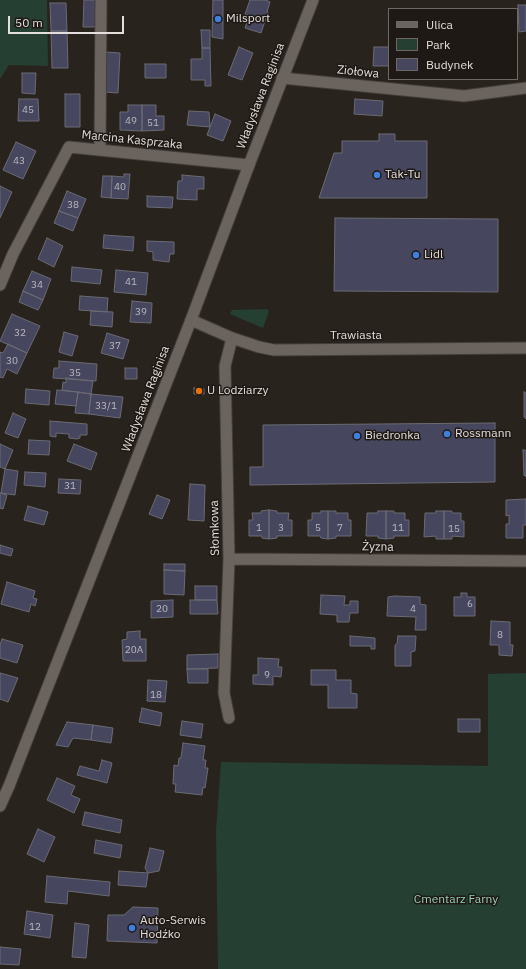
<!DOCTYPE html>
<meta charset="utf-8">
<style>
body{margin:0}
#map{position:relative;width:526px;height:969px;overflow:hidden;background:#29231e;font-family:"IBM Plex Sans",sans-serif}
canvas{display:block}
.legend{position:absolute;left:388px;top:8px;width:130px;height:72px;box-sizing:border-box;background:#1f1915;border:1px solid #6e6865;margin:0;padding:5px 7px;list-style:none;font-size:12px;color:#e4dfdc}
.legend li{display:flex;align-items:center;gap:8px;height:20px}
.legend b{width:20px;border:1px solid #6e6865}
.scale{position:absolute;left:8px;top:16px;width:116px;height:18px;box-sizing:border-box;border:2px solid #e4dfdc;border-top:0;padding-left:5px;font-size:12px;line-height:14px;white-space:nowrap;color:#e4dfdc;-webkit-text-stroke:3px #1f1915;paint-order:stroke}
</style>
<div id="map">
<canvas width="526" height="969"></canvas>
<ul class="legend">
<li><b style="height:5px;background:#6b635e"></b>Ulica</li>
<li><b style="height:11px;background:#253f33"></b>Park</li>
<li><b style="height:11px;background:#46465f"></b>Budynek</li>
</ul>
<div class="scale">50 m</div>
</div>
<script>
const g = document.querySelector('canvas').getContext('2d');
g.lineJoin = 'round';
function fillPath(path, color) {
  g.fillStyle = color;
  g.fill(path, 'evenodd');
}
function poly(rows) {
  const path = new Path2D();
  for (const r of rows) {
    path.moveTo(r[0], r[1]);
    for (let i = 2; i < r.length; i += 2) path.lineTo(r[i], r[i + 1]);
  }
  return path;
}
function stroke(path, color, width, dash) {
  g.strokeStyle = color;
  g.lineWidth = width;
  g.lineCap = dash ? 'butt' : 'round';
  g.setLineDash(dash || []);
  g.stroke(path);
}
function write(font, color, halo, rows, align = 'center') {
  g.font = font + ' "IBM Plex Sans",sans-serif';
  g.lineWidth = 3;
  g.setLineDash([]);
  g.textBaseline = 'middle';
  g.strokeStyle = halo;
  g.fillStyle = color;
  for (const [text, x, y, turn = 0] of rows) {
    g.save();
    g.translate(x, y);
    g.rotate((+turn || 0) * Math.PI / 180);
    g.textAlign = isNaN(turn) ? turn : align;
    if (halo) g.strokeText(text, 0, 0);
    g.fillText(text, 0, 0);
    g.restore();
  }
}
fillPath(poly([
 [0,0,47,0,48,66,9,65,0,79],
 [267,309,269,311,263,328,230,314,232,310],
 [526,673,526,969,218,969,216,830,221,762,488,766,488,674]
]), '#253f33');
const building = poly([
 [84,0,98,0,97,27,83,27,84,0],
 [213,0,223,0,223,39,212,37,213,0],
 [250,0,266,0,270,2,267,12,268,12,261,33,245,28,247,22,243,20,250,0],
 [50,3,66,3,67,31,51,31,50,3],
 [518,5,526,5,526,31,519,32,518,5],
 [201,30,210,30,210,48,202,48,201,30],
 [51,31,67,31,68,68,52,68,51,31],
 [239,47,253,53,242,80,228,75,239,47],
 [374,47,389,47,389,66,373,66,374,47],
 [202,48,210,48,211,86,205,86,205,80,191,80,191,59,202,59,202,48],
 [106,52,120,53,118,93,105,92,106,52],
 [145,64,166,64,166,78,145,78,145,64],
 [22,73,36,73,35,94,22,93,22,73],
 [65,94,80,94,80,127,65,127,65,94],
 [19,99,38,99,39,121,18,121,19,99],
 [355,99,383,101,382,116,354,114,355,99],
 [128,105,142,105,142,131,120,130,120,112,128,112,128,105],
 [142,105,156,105,156,116,164,116,164,130,142,131,142,105],
 [189,111,209,112,210,127,187,125,189,111],
 [215,114,231,121,223,141,207,135,215,114],
 [379,134,395,134,395,141,427,141,427,198,319,198,334,153,342,153,342,141,379,141,379,134],
 [16,142,36,151,23,179,3,170,16,142],
 [124,174,130,174,128,199,111,198,112,176,124,177,124,174],
 [182,175,204,177,204,189,197,189,197,200,177,199,178,181,182,181,182,175],
 [103,176,112,176,111,198,101,197,103,176],
 [0,186,12,192,0,218,0,186],
 [67,191,86,199,78,218,59,211,67,191],
 [147,196,173,197,172,208,147,207,147,196],
 [59,211,78,218,73,231,54,223,59,211],
 [335,218,498,219,498,292,334,291,335,218],
 [104,235,134,237,133,251,103,248,104,235],
 [47,238,63,246,54,267,38,259,47,238],
 [147,241,174,242,174,254,170,254,169,262,153,260,153,252,147,251,147,241],
 [72,267,102,270,100,284,71,281,72,267],
 [116,270,148,273,146,295,114,292,116,270],
 [32,271,51,279,43,300,23,291,32,271],
 [23,291,43,300,38,310,19,302,23,291],
 [80,296,108,298,107,312,79,310,80,296],
 [132,301,152,303,151,323,130,322,132,301],
 [91,311,113,312,112,327,90,325,91,311],
 [12,314,40,326,27,353,0,341,12,314],
 [64,332,78,336,72,356,59,352,64,332],
 [107,333,129,340,123,359,101,353,107,333],
 [8,344,27,353,17,374,7,369,3,378,0,377,0,352,3,353,8,344],
 [59,361,97,364,96,381,53,378,54,368,59,368,59,361],
 [125,368,137,368,137,379,125,379,125,368],
 [66,378,93,381,91,394,62,390,63,382,66,383,66,378],
 [194,388,204,389,204,394,194,394,194,388],
 [26,389,50,391,49,405,25,403,26,389],
 [57,390,78,392,76,406,55,404,57,390],
 [78,392,91,394,89,414,75,413,78,392],
 [524,392,525,392,526,394,526,419,524,417,524,392],
 [91,394,123,397,120,418,89,414,91,394],
 [13,413,26,419,18,438,5,433,13,413],
 [50,421,87,424,87,435,80,435,80,438,77,439,69,438,69,434,56,433,56,437,50,436,50,421],
 [495,423,495,482,250,485,250,467,263,467,263,425,495,423],
 [29,440,50,441,49,455,28,454,29,440],
 [0,444,13,450,5,469,0,467,0,444],
 [74,444,97,453,91,470,67,461,74,444],
 [523,450,525,450,526,452,526,477,525,475,524,476,523,450],
 [5,469,18,471,15,495,1,493,5,469],
 [25,472,46,473,45,487,24,485,25,472],
 [59,479,81,480,80,494,58,493,59,479],
 [190,484,205,485,204,521,188,520,190,484],
 [0,493,7,495,3,509,0,508,0,493],
 [157,495,170,500,162,519,149,514,157,495],
 [526,499,526,525,523,525,523,538,506,538,506,524,509,524,509,515,506,516,506,500,526,499],
 [28,506,48,512,44,525,24,520,28,506],
 [269,510,269,539,262,538,262,536,249,536,249,520,253,520,252,513,261,513,261,511,269,510],
 [269,510,277,511,277,513,289,513,288,520,292,520,292,536,277,536,277,538,269,539,269,510],
 [321,511,328,511,328,539,321,538,320,536,308,536,308,520,312,520,312,513,321,513,321,511],
 [328,511,336,511,336,513,348,513,348,520,351,520,351,536,336,536,336,538,328,539,328,511],
 [378,511,386,511,386,539,378,538,378,536,366,536,367,513,378,513,378,511],
 [386,511,394,511,394,513,405,513,405,520,409,520,409,536,394,536,394,538,386,539,386,511],
 [436,511,444,511,444,539,436,539,436,536,424,537,425,513,436,513,436,511],
 [444,511,452,511,452,513,461,513,461,521,464,521,464,537,452,536,452,539,444,539,444,511],
 [0,545,13,549,11,556,0,553,0,545],
 [164,564,185,564,185,571,164,570,164,564],
 [164,570,185,571,184,595,164,594,164,570],
 [7,582,35,591,33,598,37,599,35,606,31,604,29,612,1,604,7,582],
 [195,586,217,586,217,600,195,600,195,586],
 [461,593,467,593,467,597,475,597,475,616,454,616,454,597,461,597,461,593],
 [321,595,345,596,344,605,350,605,350,601,358,601,358,613,350,613,349,622,337,622,337,615,320,614,321,595],
 [395,596,420,597,420,604,426,605,426,630,415,630,416,617,387,616,388,597,395,596],
 [173,600,173,617,151,618,151,601,173,600],
 [190,600,217,600,218,614,190,614,190,600],
 [491,621,510,622,510,645,513,645,512,656,499,655,499,645,490,645,491,621],
 [140,631,140,639,146,639,146,661,123,661,122,640,127,639,127,632,140,631],
 [350,636,375,638,375,649,371,649,371,646,350,646,350,636],
 [398,636,416,636,415,651,411,652,411,666,395,666,395,645,397,644,398,636],
 [2,639,23,645,17,663,0,658,0,645,2,639],
 [218,654,218,668,187,669,187,655,218,654],
 [258,658,279,659,278,667,282,667,281,677,273,676,273,685,253,684,253,675,258,675,258,658],
 [187,669,208,669,208,683,188,683,187,669],
 [311,670,336,670,336,680,351,680,351,693,357,694,357,708,328,708,328,685,311,685,311,670],
 [0,673,18,678,8,702,0,699,0,673],
 [148,680,167,681,165,702,147,701,148,680],
 [142,708,162,713,160,726,139,722,142,708],
 [458,719,480,719,480,732,458,732,458,719],
 [182,721,203,724,201,738,180,735,182,721],
 [67,722,93,725,91,740,73,738,68,747,56,745,67,722],
 [93,725,113,728,111,743,91,740,93,725],
 [183,743,205,746,203,760,206,760,205,768,208,768,205,788,203,787,202,795,175,792,176,784,173,784,174,765,178,766,179,758,181,758,183,743],
 [102,760,112,763,107,783,77,775,80,766,99,771,102,760],
 [57,778,75,786,71,795,80,799,74,813,47,800,57,778],
 [85,812,122,820,120,833,82,825,85,812],
 [38,829,55,837,44,862,27,854,38,829],
 [96,840,122,845,120,858,94,853,96,840],
 [150,848,164,851,159,871,148,873,145,868,150,848],
 [119,871,148,873,146,887,118,885,119,871],
 [47,876,110,882,109,896,68,891,67,904,45,902,47,876],
 [133,907,158,908,157,943,107,941,108,915,124,915,133,907],
 [27,911,53,915,50,938,24,934,27,911],
 [75,923,89,925,86,958,72,957,75,923],
 [0,947,21,949,19,965,0,964,0,947]
]);
fillPath(building, '#46465f');
stroke(building, '#6b6b73', 1);
const minor = poly([
 [282,78,464,96,526,88],
 [100,150,101,0],
 [0,285,13,254,69,147,249,165],
 [191,320,232,338,259,347,274,350,526,348],
 [229,559,526,561],
 [229,718,224,693,229,559,225,366,232,338]
]);
const tertiary = poly([
 [0,806,9,786,191,320,249,165,313,0]
]);
stroke(minor, '#443f3b', 13);
stroke(tertiary, '#443f3b', 13);
stroke(minor, '#6b635e', 11);
stroke(tertiary, '#6b635e', 11);
for (const [x, y, r, color] of [
 [218,19,4,"#3f7fe0"],
 [377,175,4,"#3f7fe0"],
 [416,255,4,"#3f7fe0"],
 [199,391,4,"#e8710a"],
 [447,434,4,"#3f7fe0"],
 [357,436,4,"#3f7fe0"],
 [132,928,4,"#3f7fe0"]
]) {
  const dot = new Path2D();
  dot.arc(x, y, r, 0, 2 * Math.PI);
  g.fillStyle = color;
  g.fill(dot);
  stroke(dot, '#1f1915', 1.5);
}
write('10px', '#bcb9bd', null, [
 ["45",28,110],
 ["49",131,121],
 ["51",153,123],
 ["43",19,161],
 ["40",120,187],
 ["38",73,205],
 ["41",131,282],
 ["34",37,285],
 ["39",141,312],
 ["32",20,333],
 ["37",115,346],
 ["30",12,361],
 ["35",75,373],
 ["33/1",106,406],
 ["31",70,486],
 ["1",259,528],
 ["3",281,528],
 ["5",318,528],
 ["7",340,528],
 ["11",398,528],
 ["15",454,529],
 ["6",470,604],
 ["20",162,609],
 ["4",413,609],
 ["8",500,635],
 ["20A",134,650],
 ["9",267,675],
 ["18",156,695],
 ["12",35,927]
]);
write('12px', '#e4dfdc', '#1f1915', [
 ["Milsport",226,19],
 ["Tak-Tu",385,175],
 ["Lidl",424,255],
 ["U Lodziarzy",207,391],
 ["Rossmann",455,434],
 ["Biedronka",365,436],
 ["Auto-Serwis",140,921],
 ["Hodźko",140,935]
], 'left');
write('12px', '#e4dfdc', '#1f1915', [
 ["Ziołowa",358,72,6],
 ["Władysława Raginisa",261,96,-69],
 ["Marcina Kasprzaka",132,140,6],
 ["Trawiasta",356,336],
 ["Władysława Raginisa",146,399,-69],
 ["Słomkowa",215,528,-91],
 ["Żyzna",378,547,1]
]);
write('12px', '#97d0b4', '#1f1915', [
 ["Cmentarz Farny",456,900]
]);
</script>
